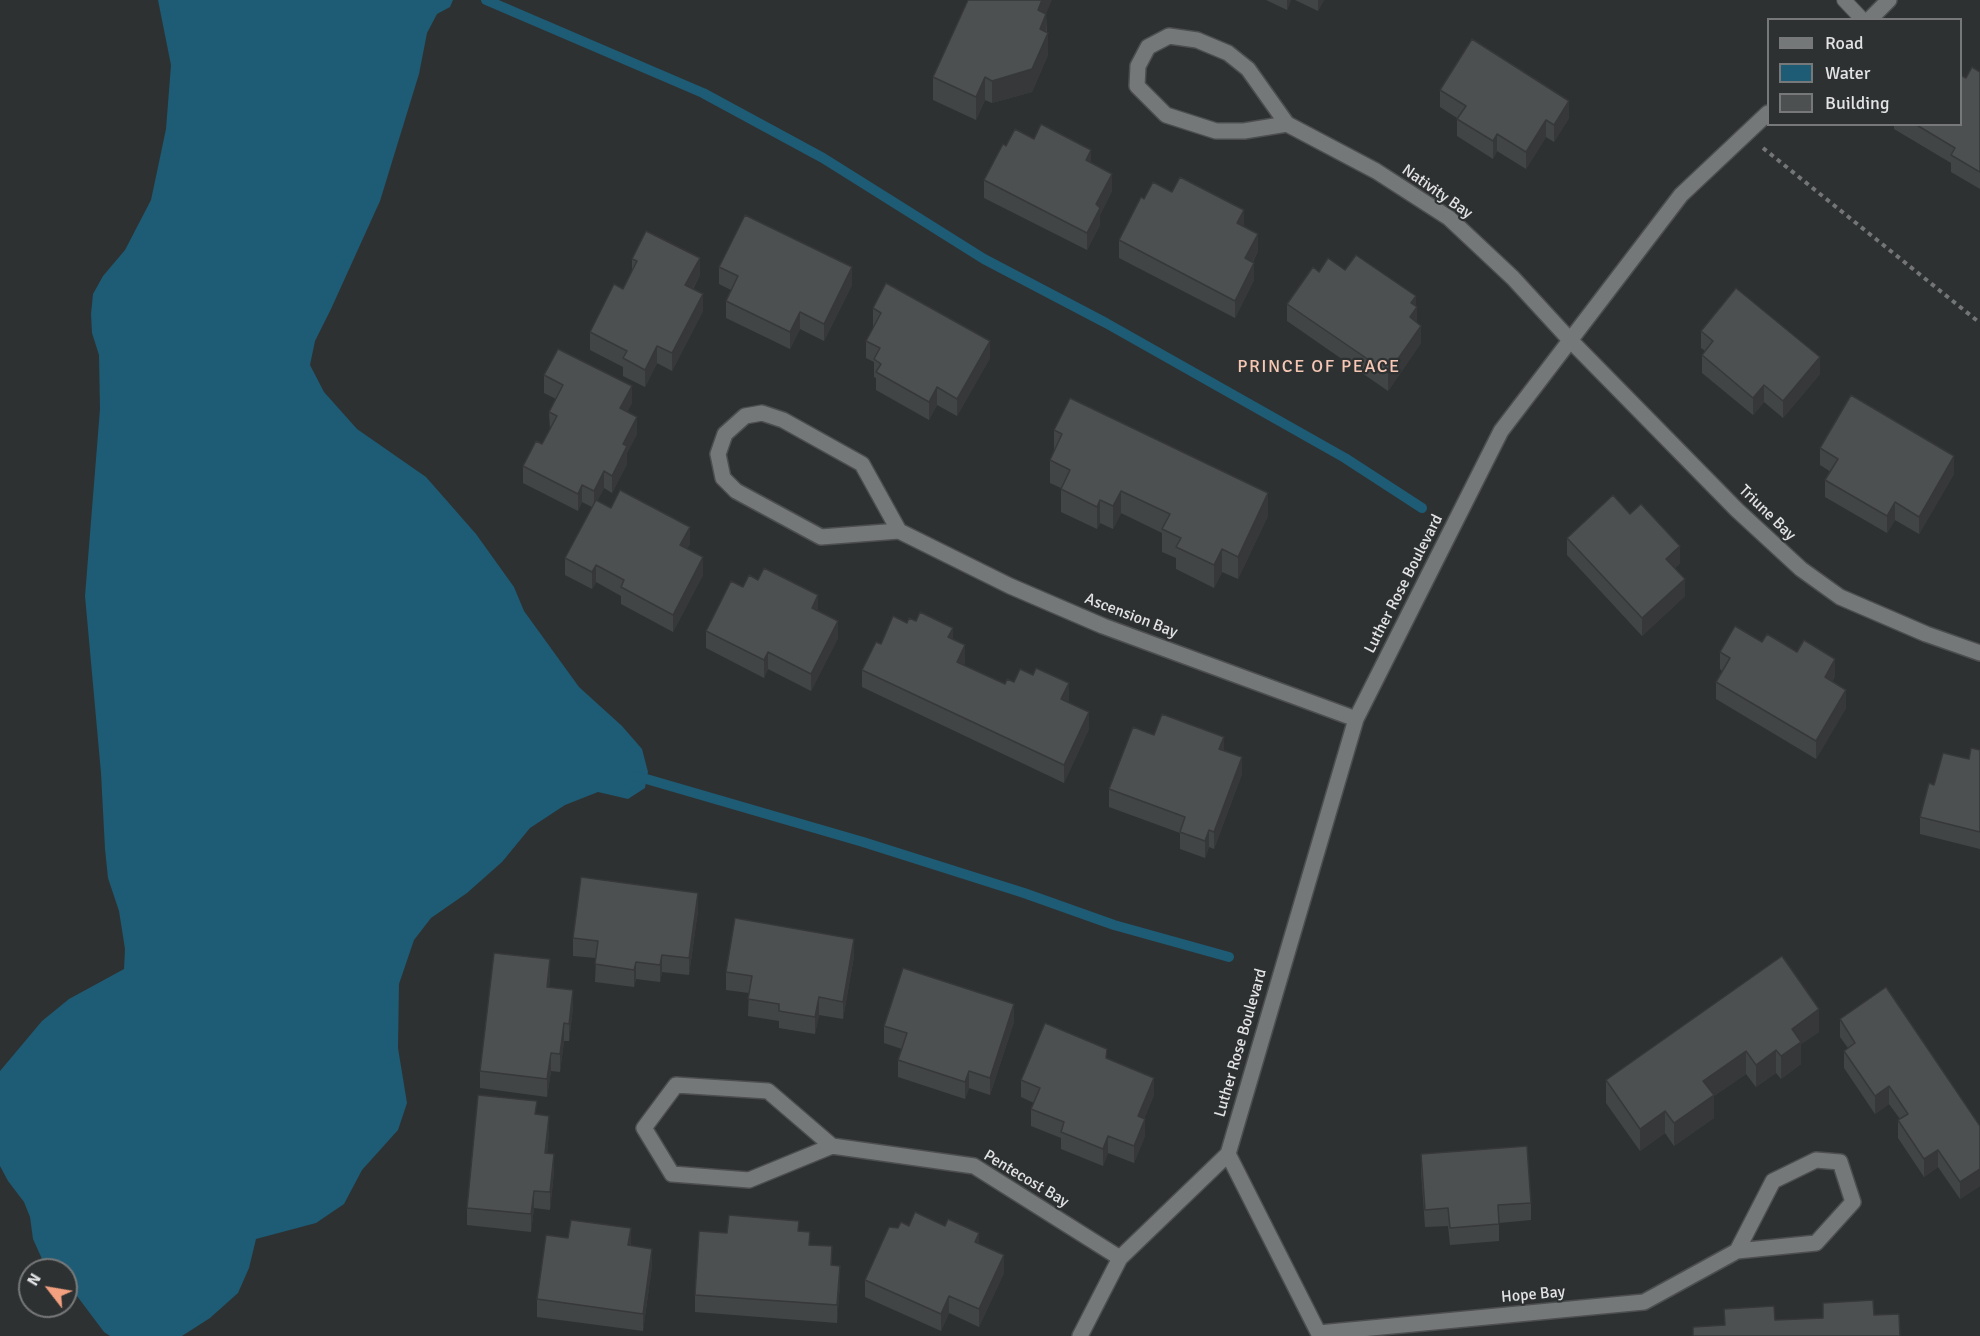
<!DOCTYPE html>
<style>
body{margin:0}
#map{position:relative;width:1980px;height:1336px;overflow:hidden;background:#2e3132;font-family:Signika,sans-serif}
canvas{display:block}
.legend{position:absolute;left:1767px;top:18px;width:195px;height:108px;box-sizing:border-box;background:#2e3132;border:2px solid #767879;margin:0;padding:8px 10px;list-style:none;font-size:18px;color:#e2e3e4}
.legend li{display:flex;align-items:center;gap:12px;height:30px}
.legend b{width:30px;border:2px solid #767879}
.north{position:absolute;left:18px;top:1258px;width:60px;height:60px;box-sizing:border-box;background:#2e3132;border:2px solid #767879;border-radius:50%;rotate:301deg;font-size:16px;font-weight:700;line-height:24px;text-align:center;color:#e2e3e4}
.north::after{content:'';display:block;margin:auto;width:21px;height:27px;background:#f2a07f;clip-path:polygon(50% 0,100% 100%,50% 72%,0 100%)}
</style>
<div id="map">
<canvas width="1980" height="1336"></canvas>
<ul class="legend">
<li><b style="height:8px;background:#757879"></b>Road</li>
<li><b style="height:16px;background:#1e5b74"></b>Water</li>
<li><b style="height:16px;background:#4d5051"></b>Building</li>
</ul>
<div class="north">N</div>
</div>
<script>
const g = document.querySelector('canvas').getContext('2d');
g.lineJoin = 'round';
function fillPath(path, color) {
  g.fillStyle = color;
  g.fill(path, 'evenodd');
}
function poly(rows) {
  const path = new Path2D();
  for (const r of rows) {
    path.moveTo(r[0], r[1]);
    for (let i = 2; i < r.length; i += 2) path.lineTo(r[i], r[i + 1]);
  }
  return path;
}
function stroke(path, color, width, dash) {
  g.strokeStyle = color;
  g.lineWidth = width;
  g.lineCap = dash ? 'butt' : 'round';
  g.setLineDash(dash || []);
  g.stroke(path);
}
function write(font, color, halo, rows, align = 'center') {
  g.font = font + ' Signika,sans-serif';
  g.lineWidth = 4.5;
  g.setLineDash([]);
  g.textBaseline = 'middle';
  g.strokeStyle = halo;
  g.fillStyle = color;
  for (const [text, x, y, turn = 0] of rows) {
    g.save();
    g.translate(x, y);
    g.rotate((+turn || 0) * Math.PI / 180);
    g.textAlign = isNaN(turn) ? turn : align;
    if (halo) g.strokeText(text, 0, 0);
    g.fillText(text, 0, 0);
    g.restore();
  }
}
fillPath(poly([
 [158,0,453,0,450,7,437,14,427,33,419,74,380,201,331,309,315,341,310,365,324,392,357,429,426,477,476,534,514,587,524,611,579,687,622,726,642,749,648,772,645,788,628,799,598,792,565,805,530,828,502,862,467,893,431,918,414,940,399,984,398,1048,407,1103,398,1130,362,1170,344,1204,316,1223,256,1239,249,1268,238,1293,210,1318,182,1336,110,1336,104,1332,77,1296,66,1285,66,1270,52,1270,42,1259,33,1239,30,1217,24,1202,8,1181,0,1166,0,1071,42,1021,69,999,124,969,125,949,119,911,108,878,105,849,101,773,85,596,100,409,99,355,92,333,91,314,93,294,103,276,125,250,151,200,166,129,171,65]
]), '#1e5b74');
stroke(poly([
 [486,0,703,93,823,158,984,259,1106,323,1345,458,1422,508],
 [636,776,863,842,1024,893,1114,925,1229,957]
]), '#1e5b74', 10);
const lane = poly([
 [1844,0,1863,20]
]);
const street = poly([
 [1869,20,1889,0],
 [1287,124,1244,131,1216,131,1166,115,1137,86,1138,66,1148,47,1169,36,1197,40,1228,53,1248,69,1287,124,1376,171,1449,218,1513,278,1570,340,1737,510,1801,569,1840,597,1926,634,1980,653],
 [899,531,862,464,783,420,762,413,745,416,725,434,718,454,723,478,736,491,821,537,899,531,1010,586,1103,626,1356,719],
 [832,1146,768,1091,676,1085,644,1128,672,1174,749,1180,832,1146,974,1166,1120,1258],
 [1228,1154,1320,1336],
 [1319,1333,1644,1302,1737,1251,1816,1243,1853,1202,1840,1162,1816,1160,1773,1181,1737,1251],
 [1080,1336,1120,1258,1228,1154,1356,719,1501,431,1681,195,1768,113]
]);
stroke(lane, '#4c4e4f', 16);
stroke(street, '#4c4e4f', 18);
stroke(poly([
 [1763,148,1980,323]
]), '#737576', 4, [4.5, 4.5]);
stroke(lane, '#757879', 14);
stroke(street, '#757879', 15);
fillPath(poly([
 [1266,0,1291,0,1287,10],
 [1295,0,1324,0,1318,11],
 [1046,14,1048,55,1032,92,992,103,985,100,976,120,933,100,933,77],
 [1980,72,1980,189,1951,172,1951,163,1894,129,1894,124,1960,124,1966,78],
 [1440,90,1569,118,1554,142,1546,137,1526,169,1497,151,1493,159,1457,136,1457,118,1440,107],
 [1034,139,1091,163,1112,191,1100,215,1100,225,1087,250,984,198,984,180,1006,146],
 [1172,192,1244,226,1258,251,1253,262,1254,280,1235,318,1119,258,1119,240,1144,199],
 [632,259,700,275,693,289,703,311,672,371,657,363,645,387,623,376,623,367,590,350,590,332,623,289,632,271],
 [719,267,852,285,824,341,800,329,790,349,726,318,726,301,731,290,719,284],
 [1345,270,1416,306,1417,323,1421,343,1388,391,1287,321,1287,304,1319,272],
 [873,308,990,358,957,416,937,405,929,420,876,390,876,378,874,377,874,362,866,358,866,341,874,327,873,326],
 [1701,331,1820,374,1783,418,1764,402,1753,415,1702,373,1702,355,1705,351,1701,348],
 [544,375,632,403,627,412,637,434,627,453,627,464,612,493,604,488,597,501,690,544,687,549,703,575,673,632,621,604,621,596,596,582,592,589,565,575,565,558,592,507,582,502,578,511,523,483,523,466,542,444,550,430,549,412,556,399,544,393],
 [1054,430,1268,516,1238,579,1222,572,1214,588,1176,569,1176,558,1162,552,1162,533,1121,513,1113,529,1100,523,1097,529,1061,512,1061,488,1050,483,1050,460,1054,450],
 [1820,448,1954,474,1919,534,1895,520,1887,533,1825,497,1825,480,1831,472,1820,465],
 [1630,514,1680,563,1675,568,1685,596,1642,636,1567,555,1567,538],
 [743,587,818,611,838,638,811,691,768,669,764,678,706,648,706,631],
 [907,623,953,639,965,662,964,665,1005,684,1014,682,1069,701,1068,702,1089,729,1064,783,862,687,862,670,881,644],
 [1762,642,1835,676,1832,682,1846,708,1816,759,1716,699,1716,682,1722,671,1720,669,1720,652],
 [1154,735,1224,751,1242,774,1214,849,1209,847,1205,858,1180,849,1180,833,1109,807,1109,789],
 [1980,750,1980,849,1920,834,1920,817,1934,785],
 [698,910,689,975,662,972,660,982,636,979,634,987,595,982,596,958,573,956,573,938],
 [854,956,843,1019,819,1015,815,1034,779,1028,779,1021,748,1016,749,993,726,990,726,972],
 [550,977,549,987,573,1007,569,1041,564,1041,560,1072,551,1071,547,1097,480,1088,480,1071],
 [1840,1019,1980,1126,1980,1186,1960,1199,1938,1167,1924,1177,1898,1138,1898,1120,1900,1119,1889,1104,1875,1114,1844,1068,1844,1051,1848,1048,1840,1037],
 [1014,1022,990,1095,969,1088,965,1099,898,1077,898,1060,902,1049,884,1043,884,1026],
 [1819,1032,1801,1044,1801,1064,1781,1079,1776,1073,1756,1087,1746,1074,1714,1096,1714,1118,1674,1146,1665,1133,1640,1151,1606,1103,1606,1080],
 [1107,1058,1154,1095,1144,1119,1145,1136,1134,1163,1108,1153,1103,1166,1061,1149,1061,1138,1031,1126,1031,1109,1034,1103,1021,1097,1021,1080],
 [537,1115,549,1133,547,1153,554,1171,550,1210,534,1208,531,1232,467,1225,467,1208],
 [1421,1154,1531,1203,1531,1220,1499,1223,1499,1241,1450,1245,1448,1226,1425,1227,1421,1171],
 [909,1226,979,1244,1004,1273,979,1327,949,1313,941,1331,865,1297,865,1280,898,1228],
 [799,1231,810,1245,832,1265,840,1283,837,1323,695,1312,695,1295,727,1233],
 [631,1246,652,1266,643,1331,537,1317,537,1299]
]), '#424546');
fillPath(poly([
 [1042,0,1052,0,1038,33,1038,10],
 [1287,0,1291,0,1287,10],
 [1318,0,1324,0,1318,11],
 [1046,14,1046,36,1048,33,1048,55,1032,92,992,103,992,81,1040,29],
 [985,77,985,100,976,120,976,97],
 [1569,101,1569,118,1554,142,1554,125],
 [1546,120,1546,137,1526,169,1526,152],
 [1497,134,1497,151,1493,159,1493,141],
 [1091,150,1091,167,1086,160],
 [1112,174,1112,191,1100,215,1100,225,1087,250,1087,233,1096,204],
 [1244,210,1244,228,1237,223],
 [1258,234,1258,251,1245,276,1245,258],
 [700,258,700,275,685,302,685,285],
 [1254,263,1254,280,1235,318,1235,301],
 [852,267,852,285,824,341,824,324],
 [703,294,703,311,672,371,672,353],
 [1416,296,1416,309,1417,307,1417,324,1410,317,1411,303],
 [800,312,800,329,790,349,790,332],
 [1421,326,1421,343,1388,391,1388,373],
 [990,341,990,358,957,416,957,399],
 [657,346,657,363,645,387,645,370],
 [1820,357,1820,374,1783,418,1783,401],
 [1764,385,1764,402,1753,415,1753,398],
 [632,386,632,403,620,426,620,408],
 [937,387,937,405,929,420,929,402],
 [637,417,637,434,627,453,627,464,612,493,612,476,623,444],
 [1954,456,1954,474,1919,534,1919,517],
 [604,471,604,488,594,508,594,491],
 [582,485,582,502,578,511,578,494],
 [1121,491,1121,513,1113,529,1113,506],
 [1268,493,1268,516,1238,579,1238,557],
 [1100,500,1100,523,1097,529,1097,507],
 [1895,502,1895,520,1887,533,1887,516],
 [690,527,690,544,680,562,680,545],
 [1680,546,1680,563,1666,577,1666,559],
 [1222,549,1222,572,1214,588,1214,565],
 [703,557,703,575,673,632,673,615],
 [596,565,596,582,592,589,592,572],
 [1685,579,1685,596,1642,636,1642,618],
 [818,595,818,613,812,608],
 [838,621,838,638,811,691,811,674],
 [953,628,953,645,948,637],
 [965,645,965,662,957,679,957,662],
 [768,652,768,669,764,678,764,660],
 [1835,659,1835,676,1825,695,1825,677],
 [1069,683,1069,701,1061,717,1061,699],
 [1846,690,1846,708,1816,759,1816,741],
 [1089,712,1089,729,1064,783,1064,765],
 [1224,737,1224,754,1219,749],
 [1242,757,1242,774,1214,849,1214,832],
 [1209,830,1209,847,1205,858,1205,841],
 [698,893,698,910,689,975,689,958],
 [854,939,854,956,843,1019,843,1002],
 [662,955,662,972,660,982,660,965],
 [550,959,550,977,547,1004,547,987],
 [636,962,636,979,634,987,634,970],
 [573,990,573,1007,569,1041,569,1024],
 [819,997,819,1015,815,1034,815,1017],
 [1014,1004,1014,1022,990,1095,990,1078],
 [1819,1009,1819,1032,1801,1044,1801,1064,1781,1079,1781,1056,1792,1029],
 [564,1023,564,1041,560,1072,560,1054],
 [1776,1050,1776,1073,1756,1087,1756,1065],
 [1746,1051,1746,1074,1714,1096,1714,1118,1674,1146,1674,1123,1703,1081],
 [551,1053,551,1071,547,1097,547,1079],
 [969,1071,969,1088,965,1099,965,1082],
 [1154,1078,1154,1095,1138,1133,1138,1116],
 [1889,1086,1889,1104,1875,1114,1875,1096],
 [1665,1111,1665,1133,1640,1151,1640,1129],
 [549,1116,549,1133,545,1170,545,1153],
 [1145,1119,1145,1136,1134,1163,1134,1146],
 [1108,1136,1108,1153,1103,1166,1103,1149],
 [1938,1150,1938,1167,1924,1177,1924,1159],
 [554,1154,554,1171,550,1210,550,1192],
 [1980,1169,1980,1186,1960,1199,1960,1182],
 [534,1191,534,1208,531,1232,531,1214],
 [631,1228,631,1246,628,1245],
 [979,1233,979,1251,975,1242],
 [652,1249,652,1266,643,1331,643,1314],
 [1004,1255,1004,1273,979,1327,979,1309],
 [840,1266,840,1283,837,1323,837,1305],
 [949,1296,949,1313,941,1331,941,1314]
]), '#363839');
const building = poly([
 [968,0,1042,0,1038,10,1046,14,1040,29,1048,33,1032,69,992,81,985,77,976,97,933,77,968,0],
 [1472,39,1569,101,1554,125,1546,120,1526,152,1497,134,1493,141,1457,119,1466,106,1440,90,1472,39],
 [1972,67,1980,72,1980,172,1951,155,1955,148,1915,124,1960,124,1960,75,1966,78,1972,67],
 [1041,124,1091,150,1086,160,1112,174,1096,204,1100,208,1087,233,984,180,1003,144,1006,146,1015,129,1034,139,1041,124],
 [1180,177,1244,210,1237,223,1258,234,1245,258,1254,263,1235,301,1119,240,1141,197,1144,199,1153,182,1172,192,1180,177],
 [745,215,852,267,824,324,800,312,790,332,726,301,738,276,719,267,745,215],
 [646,231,700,258,685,285,703,294,672,353,657,346,645,370,623,358,627,351,590,332,614,284,623,289,637,261,632,259,646,231],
 [1356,255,1416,296,1411,303,1417,307,1410,317,1421,326,1388,373,1287,304,1313,267,1319,272,1328,258,1345,270,1356,255],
 [886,283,990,341,957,399,937,387,929,402,876,372,881,364,874,359,880,348,866,341,881,313,873,308,886,283],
 [1736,288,1820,357,1783,401,1764,385,1753,398,1702,355,1713,341,1701,331,1736,288],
 [558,349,632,386,620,408,637,417,623,444,627,446,612,476,604,471,594,491,582,485,578,494,523,466,536,441,542,444,557,416,549,412,563,385,544,375,558,349],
 [1851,395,1954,456,1919,517,1895,502,1887,516,1825,480,1838,459,1820,448,1851,395],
 [1070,398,1268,493,1238,557,1222,549,1214,565,1176,547,1181,538,1162,529,1170,514,1121,491,1113,506,1100,500,1097,507,1061,489,1070,470,1050,460,1062,434,1054,430,1070,398],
 [620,490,690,527,680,545,703,557,673,615,621,587,624,580,596,565,592,572,565,558,596,500,611,508,620,490],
 [1613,495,1630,514,1641,504,1680,546,1666,559,1685,579,1642,618,1567,538,1613,495],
 [764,568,818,595,812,608,838,621,811,674,768,652,764,660,706,631,731,581,743,587,749,575,758,580,764,568],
 [920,612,953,628,948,637,965,645,957,662,1005,684,1007,679,1014,682,1020,669,1033,675,1036,668,1069,683,1061,699,1089,712,1064,765,862,670,876,642,881,644,893,616,907,623,909,618,916,621,920,612],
 [1735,626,1762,642,1767,634,1797,652,1804,640,1835,659,1825,677,1846,690,1816,741,1716,682,1730,658,1720,652,1735,626],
 [1162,714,1224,737,1219,749,1242,757,1214,832,1209,830,1205,841,1180,832,1185,817,1109,789,1133,727,1154,735,1162,714],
 [1971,748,1980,750,1980,832,1920,817,1929,783,1934,785,1943,753,1969,759,1971,748],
 [581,877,698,893,689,958,662,955,660,965,636,962,634,970,595,964,598,941,573,938,581,877],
 [735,918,854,939,843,1002,819,997,815,1017,779,1011,779,1004,748,999,752,976,726,972,735,918],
 [494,953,550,959,547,987,573,990,569,1024,564,1023,560,1054,551,1053,547,1079,480,1071,494,953],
 [1782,956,1819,1009,1792,1029,1801,1042,1781,1056,1776,1050,1756,1065,1746,1051,1703,1081,1714,1095,1674,1123,1665,1111,1640,1129,1606,1080,1782,956],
 [903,968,1014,1004,990,1078,969,1071,965,1082,898,1060,907,1033,884,1026,903,968],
 [1886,987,1980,1126,1980,1169,1960,1182,1938,1150,1924,1159,1898,1120,1908,1114,1889,1086,1875,1096,1844,1051,1855,1043,1840,1019,1886,987],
 [1045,1023,1107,1049,1106,1058,1154,1078,1138,1116,1145,1119,1134,1146,1108,1136,1103,1149,1061,1132,1064,1122,1031,1109,1040,1088,1021,1080,1045,1023],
 [478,1095,537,1101,535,1114,549,1116,545,1153,554,1154,550,1192,534,1191,531,1214,467,1208,478,1095],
 [1527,1146,1531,1203,1498,1205,1499,1224,1450,1228,1448,1208,1425,1210,1421,1154,1527,1146],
 [915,1212,945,1226,948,1219,979,1233,975,1242,1004,1255,979,1309,949,1296,941,1314,865,1280,889,1227,898,1228,901,1222,909,1226,915,1212],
 [729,1215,799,1221,798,1231,810,1232,809,1245,832,1246,831,1265,840,1266,837,1305,695,1295,699,1231,727,1233,729,1215],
 [571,1220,631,1228,628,1245,652,1249,643,1314,537,1299,546,1235,568,1238,571,1220],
 [1873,1300,1874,1315,1899,1314,1900,1336,1693,1336,1693,1327,1725,1325,1724,1309,1774,1306,1775,1320,1823,1318,1823,1303,1873,1300]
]);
fillPath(building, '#4d5051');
stroke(building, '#363839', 1.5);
write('16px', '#e2e3e4', '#2e3132', [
 ["Nativity Bay",1437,192,35],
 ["Triune Bay",1767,513,44],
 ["Luther Rose Boulevard",1404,584,-63],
 ["Ascension Bay",1131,616,21],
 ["Luther Rose Boulevard",1241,1043,-74],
 ["Pentecost Bay",1026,1179,31],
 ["Hope Bay",1533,1295,-5]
]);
g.letterSpacing = '1.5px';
write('18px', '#f6c7b4', '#2e3132', [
 ["PRINCE OF PEACE",1319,367]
]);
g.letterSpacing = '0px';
</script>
